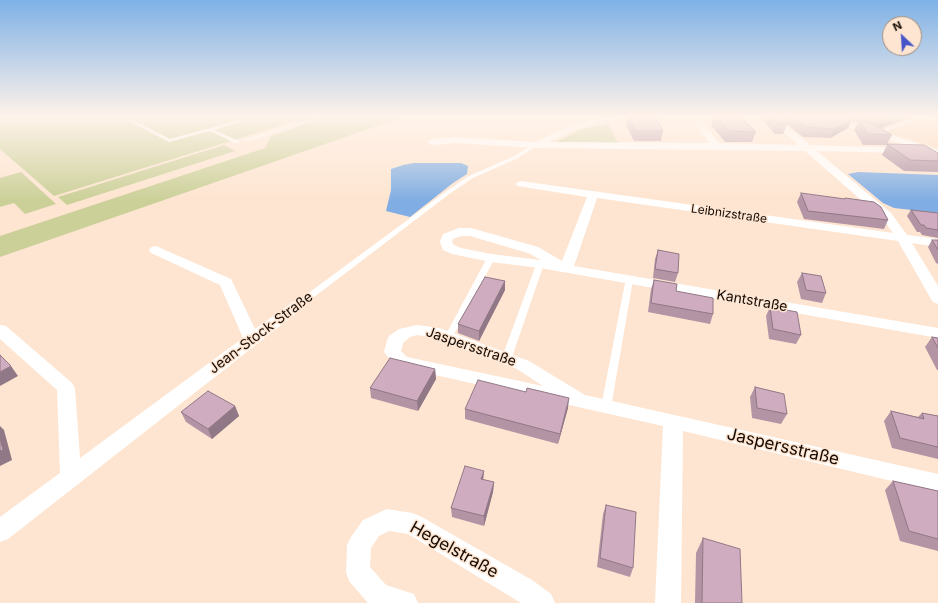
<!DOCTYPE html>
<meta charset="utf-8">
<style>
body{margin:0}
#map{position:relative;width:938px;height:603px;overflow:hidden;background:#fee5d1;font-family:Inter,sans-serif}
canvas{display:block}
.north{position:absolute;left:882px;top:16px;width:40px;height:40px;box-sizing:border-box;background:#fee5d1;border:1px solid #a08d7f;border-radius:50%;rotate:335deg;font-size:11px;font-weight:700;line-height:16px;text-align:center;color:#140a03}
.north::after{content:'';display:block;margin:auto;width:14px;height:18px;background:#4554c8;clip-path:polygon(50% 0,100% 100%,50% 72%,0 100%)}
</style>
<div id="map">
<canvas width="938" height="603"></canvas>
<div class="north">N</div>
</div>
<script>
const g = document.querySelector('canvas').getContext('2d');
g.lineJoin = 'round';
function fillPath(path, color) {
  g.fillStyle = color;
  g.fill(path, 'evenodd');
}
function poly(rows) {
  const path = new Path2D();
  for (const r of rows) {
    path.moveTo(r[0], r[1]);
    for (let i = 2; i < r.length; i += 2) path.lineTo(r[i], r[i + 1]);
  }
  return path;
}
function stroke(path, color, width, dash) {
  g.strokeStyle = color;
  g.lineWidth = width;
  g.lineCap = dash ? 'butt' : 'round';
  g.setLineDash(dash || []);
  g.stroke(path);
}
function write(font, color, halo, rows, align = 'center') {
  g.font = font + ' Inter,sans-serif';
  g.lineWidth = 3;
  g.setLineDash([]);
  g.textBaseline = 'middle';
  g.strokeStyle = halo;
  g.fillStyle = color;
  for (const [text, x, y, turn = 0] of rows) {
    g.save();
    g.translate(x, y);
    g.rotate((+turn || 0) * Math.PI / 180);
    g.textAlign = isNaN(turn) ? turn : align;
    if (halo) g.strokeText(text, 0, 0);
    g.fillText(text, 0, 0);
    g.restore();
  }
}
fillPath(poly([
 [834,117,938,117,938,148,847,119]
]), '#fcd7b9');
fillPath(poly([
 [0,117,403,117,0,257,0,236,265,148,271,136,303,125,295,121,54,196,0,149],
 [608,124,618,143,556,142,582,129],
 [224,145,235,151,67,205,58,197],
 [21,172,44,193,56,204,25,214,14,203,0,207,0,178]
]), '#cbd098');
fillPath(poly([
 [414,163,461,163,468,166,467,174,453,183,410,217,386,211,391,190,391,169,403,165],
 [858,172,938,175,938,213,894,208,883,203,848,174]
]), '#80ade3');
fillPath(poly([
 [122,117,127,117,170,139,246,118,250,119,214,130,239,141,239,143,235,143,210,131,169,142,122,117],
 [316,117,323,117,248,141,244,140,316,117],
 [916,117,938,119,938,121,918,119,878,134,874,133,916,117],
 [529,147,534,148,516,159,473,178,452,192,301,307,295,307,294,305,295,303,448,190,469,176,512,157,529,147],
 [488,256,494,256,495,258,452,338,451,340,448,341,445,340,444,338,488,256],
 [537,262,543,262,544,264,511,360,509,362,503,362,501,360,537,262],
 [626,278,632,278,633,280,611,407,610,410,606,411,602,410,601,407,626,278]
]), '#fff');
fillPath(poly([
 [607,117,622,117,621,119,577,129,549,142,709,143,691,117,699,117,719,143,798,145,767,117,776,117,810,145,907,148,909,150,907,152,904,153,817,151,891,213,907,235,938,239,938,247,912,243,938,286,938,304,933,302,931,299,898,241,597,198,574,266,938,328,938,338,540,268,491,262,452,254,443,250,440,242,443,234,459,228,471,228,538,247,562,261,587,197,517,186,516,184,517,182,521,181,893,233,883,219,805,151,536,148,455,143,432,145,427,142,432,139,455,137,536,142,571,125,607,117],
 [461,236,470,236,528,253,541,260,491,254,461,248,454,245,452,242,453,239,461,236],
 [812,117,828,117,848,121,938,150,938,156,843,125,813,119,812,117],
 [156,246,231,279,255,329,293,302,298,300,303,302,306,305,303,308,8,539,0,542,0,517,60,473,57,390,0,339,0,325,6,326,72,383,75,388,80,458,243,338,220,285,151,253,149,250,151,247,156,246],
 [417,325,439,328,529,361,585,395,938,474,938,492,683,431,681,603,655,603,663,426,395,366,384,352,387,340,389,336,399,329,417,325],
 [417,335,431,337,517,369,543,386,407,357,401,351,403,343,410,337,417,335],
 [387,509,412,513,420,516,532,580,551,594,555,603,521,603,408,534,389,531,379,536,371,548,370,567,386,585,414,594,418,603,368,603,349,581,346,572,347,545,351,537,363,520,387,509]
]), '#fff');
fillPath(poly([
 [627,117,655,117,663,131,661,141,634,141,626,125],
 [713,117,740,117,756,132,752,142,725,142,711,125],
 [760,117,778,117,787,124,783,134,775,134],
 [778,117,909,117,908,118,881,128,892,135,887,144,938,153,938,172,904,171,882,155,887,145,863,145,854,130,858,123,851,121,848,128,830,138,803,137],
 [801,193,844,199,845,198,888,220,884,229,804,219,797,202],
 [911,210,938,213,938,238,922,235,920,232,917,232,907,216],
 [932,240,938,240,938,264,936,263,928,247],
 [658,250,678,273,675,282,653,278,655,259],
 [802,273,826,293,822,303,801,299,797,282],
 [654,280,676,291,713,314,710,324,648,312,651,289],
 [505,281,505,290,479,341,458,333,458,324],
 [770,307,801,335,796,344,769,339,766,316],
 [932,337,938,338,938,370,937,370,925,347],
 [435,369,436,379,418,411,371,398,370,388],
 [755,387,787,414,781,424,752,418,750,397],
 [235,406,239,416,212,439,186,422,181,412],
 [568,408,558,444,465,419,465,409],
 [891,411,918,417,922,413,938,416,938,459,892,448,884,421],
 [484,471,483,480,494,482,493,492,484,526,452,517,451,508],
 [893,481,938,491,938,551,900,541,885,490],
 [606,505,633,568,630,577,597,567,603,514],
 [703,538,742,603,695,603,696,553]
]), '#b294a4');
fillPath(poly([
 [890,117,909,117,908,118,878,129,882,120],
 [852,119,848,128,830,138,834,129],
 [505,281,505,290,479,341,479,331],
 [11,366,18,376,0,386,0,372],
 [435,369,436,379,418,411,417,401],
 [569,398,568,408,558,444,560,434],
 [235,406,239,416,212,439,208,429],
 [0,426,4,430,12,460,0,466],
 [484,471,483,480,481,479],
 [494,482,493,492,484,526,484,516]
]), '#917886');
const building = poly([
 [629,117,655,117,663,131,636,131,629,117],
 [715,117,740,117,756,132,729,131,715,117],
 [772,117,778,117,787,124,778,124,772,117],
 [793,117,843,117,852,119,834,129,806,127,793,117],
 [874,117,890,117,882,120,874,117],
 [859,120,879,127,892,135,868,134,859,120],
 [887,144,924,145,938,153,938,161,910,160,887,144],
 [801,193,845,199,845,198,874,202,881,207,888,220,808,211,801,193],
 [911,210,938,213,938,230,926,228,924,225,921,225,911,210],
 [932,240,938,240,938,250,932,240],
 [658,250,679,254,678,273,655,269,658,250],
 [802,273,821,276,826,293,806,290,802,273],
 [485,277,505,281,479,331,458,324,485,277],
 [654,280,677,284,676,291,713,298,713,314,651,303,654,280],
 [770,307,797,312,801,335,773,329,770,307],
 [932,337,938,338,938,348,932,337],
 [0,355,11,366,0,372,0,355],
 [390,358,435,369,417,401,370,388,390,358],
 [478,380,526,392,527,388,569,398,560,434,465,409,478,380],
 [755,387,784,394,787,414,757,408,755,387],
 [208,391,235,406,208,429,181,412,208,391],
 [891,411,924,419,922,413,938,416,938,447,900,438,891,411],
 [0,438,3,450,0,451,0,438],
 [465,466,484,471,481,479,494,482,484,516,451,508,465,466],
 [893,481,938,491,938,539,909,531,893,481],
 [606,505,636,512,633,568,600,558,606,505],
 [703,538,740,549,742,603,702,603,703,538]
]);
fillPath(building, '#cfacbf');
stroke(building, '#917886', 1);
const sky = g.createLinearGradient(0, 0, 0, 201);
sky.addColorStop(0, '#7eb1e6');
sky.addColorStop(0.58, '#fff3ea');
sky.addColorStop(1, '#fff3ea00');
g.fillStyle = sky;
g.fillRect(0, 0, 938, 201);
write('12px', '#140a03', '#fee5d1', [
 ["Leibnizstraße",729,214,8]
]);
write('14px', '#140a03', '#fee5d1', [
 ["Kantstraße",752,301,10],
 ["Jean-Stock-Straße",261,333,-37],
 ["Jaspersstraße",471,347,19]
]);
write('17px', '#140a03', '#fee5d1', [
 ["Jaspersstraße",783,447,13],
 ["Hegelstraße",454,550,29]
]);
</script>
